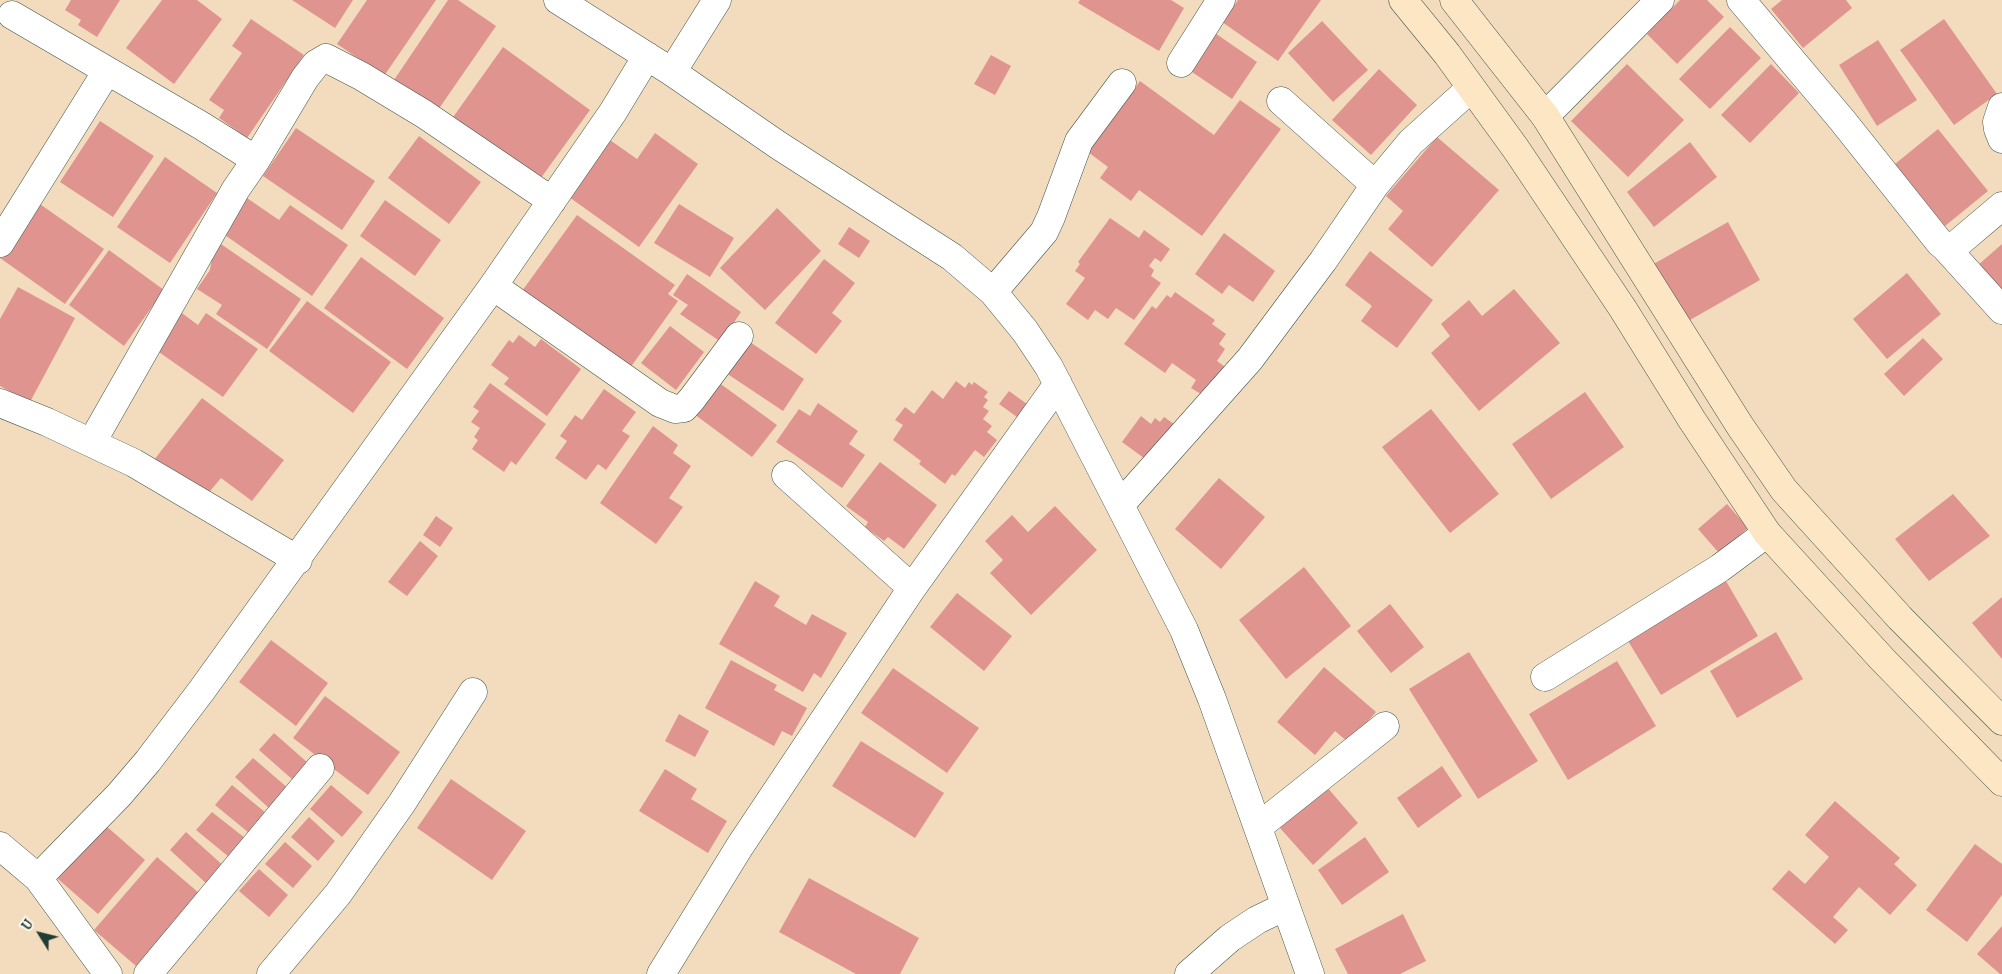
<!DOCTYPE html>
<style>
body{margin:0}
#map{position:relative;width:2002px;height:974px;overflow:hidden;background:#f3dcbe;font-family:Alegreya,serif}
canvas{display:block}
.north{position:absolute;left:15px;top:909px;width:50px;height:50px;-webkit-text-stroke:4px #fbf7ec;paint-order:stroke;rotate:306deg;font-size:14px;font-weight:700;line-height:20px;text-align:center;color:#1f3d34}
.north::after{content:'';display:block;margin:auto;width:18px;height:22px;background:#1f3d34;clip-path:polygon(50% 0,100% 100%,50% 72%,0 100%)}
</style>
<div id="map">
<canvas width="2002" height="974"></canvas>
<div class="north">U</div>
</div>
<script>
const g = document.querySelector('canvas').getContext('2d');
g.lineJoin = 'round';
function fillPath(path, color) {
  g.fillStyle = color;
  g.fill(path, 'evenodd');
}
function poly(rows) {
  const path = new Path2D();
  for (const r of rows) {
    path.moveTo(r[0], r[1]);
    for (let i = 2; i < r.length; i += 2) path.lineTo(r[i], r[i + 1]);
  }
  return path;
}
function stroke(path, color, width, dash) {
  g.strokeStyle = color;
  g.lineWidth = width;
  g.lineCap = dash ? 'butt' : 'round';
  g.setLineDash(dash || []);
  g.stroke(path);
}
fillPath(poly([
 [71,0,120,0,97,37,78,25,81,20,65,10],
 [162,0,197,0,222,19,174,84,126,48],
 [292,0,353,0,335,28],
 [367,0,436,0,384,76,337,44],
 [448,0,458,0,496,26,438,110,394,80],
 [1080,0,1171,0,1184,8,1159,51,1078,3],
 [1238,0,1321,0,1278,61,1222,22],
 [1680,0,1707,0,1724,17,1677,64,1647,34],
 [1782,0,1846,0,1852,8,1803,48,1771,9],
 [251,19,304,55,247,138,219,118,224,110,209,100,242,53,232,46],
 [1944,19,1997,94,1954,125,1900,50],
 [1322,21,1368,70,1333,102,1288,53],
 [1730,27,1761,58,1710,109,1679,79],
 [1212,31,1257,62,1232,99,1186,68],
 [1878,40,1917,100,1877,126,1839,65],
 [503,47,590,110,538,182,451,120],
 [991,55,1011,66,995,95,974,84],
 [1627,64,1684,120,1628,177,1571,121],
 [1771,64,1799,93,1750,143,1721,115],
 [1379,69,1417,105,1371,155,1332,120],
 [1140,81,1214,135,1240,100,1281,129,1202,236,1139,190,1131,201,1100,178,1108,167,1088,152],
 [100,121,154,156,113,217,60,182],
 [296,128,375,181,342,230,263,176],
 [1938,129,1988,191,1945,226,1895,164],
 [655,133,698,164,639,247,569,197,610,140,637,159],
 [419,136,481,182,449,224,388,178],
 [1437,137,1499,190,1432,267,1388,229,1403,211,1386,196],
 [1690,142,1717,177,1654,227,1627,192],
 [165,157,217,193,170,263,117,227],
 [247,198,279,220,290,205,348,245,312,296,222,233],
 [385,200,441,240,415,276,360,236],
 [37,202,104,249,65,304,0,258,0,254],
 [679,204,734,238,710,277,654,243],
 [777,208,821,251,765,310,720,268],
 [577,215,675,285,668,294,678,301,625,375,517,298],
 [1110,218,1139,238,1144,230,1170,249,1161,262,1155,258,1149,266,1154,270,1151,276,1161,283,1134,320,1116,308,1108,319,1095,310,1088,320,1066,304,1085,278,1075,271,1080,264,1078,262],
 [1728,222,1760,280,1683,324,1650,266],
 [849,227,870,241,859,258,838,244],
 [1224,233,1275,271,1253,302,1229,285,1222,294,1195,274],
 [215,240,301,299,267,349,216,314,222,305,197,289,210,270],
 [2002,244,2002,295,1977,266],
 [109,250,164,290,124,346,69,305],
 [1370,251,1433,300,1397,348,1361,321,1372,306,1345,285],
 [361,257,444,318,407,369,324,308],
 [824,259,855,283,832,313,842,321,816,354,775,323],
 [1907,273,1941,314,1887,359,1853,319],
 [687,274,741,312,721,342,680,314,688,305,673,295],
 [18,287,75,318,30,402,0,386,0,319],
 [1514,289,1560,343,1479,411,1431,353,1450,336,1441,324,1469,300,1482,316],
 [1175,292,1215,320,1212,324,1226,334,1219,344,1225,349,1217,361,1228,369,1215,388,1209,383,1201,394,1191,388,1196,380,1172,363,1165,373,1124,344,1152,306,1156,309,1167,295,1171,298],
 [307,301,391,362,353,413,269,351],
 [175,308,198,325,206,313,258,349,223,397,156,350],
 [670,326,704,352,676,390,641,363],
 [519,335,535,347,541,339,581,369,547,416,504,384,509,378,491,365,509,340,513,343],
 [1923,338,1943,359,1904,396,1884,374],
 [747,340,804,379,783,411,726,373],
 [956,381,965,388,969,382,972,385,974,382,988,392,984,397,988,400,983,407,989,411,983,419,992,426,987,432,997,440,984,457,975,450,955,476,952,474,945,484,919,464,921,461,893,440,903,425,895,420,905,407,914,414,932,390,943,399],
 [718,382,777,425,752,457,694,414],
 [490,383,546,424,516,465,511,461,504,472,472,449,478,440,474,437,480,428,471,422,479,411,473,407],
 [604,389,636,412,622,431,630,436,606,470,598,464,586,480,555,458,567,441,560,436,575,415,582,420],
 [1009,391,1027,404,1017,417,999,404],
 [1585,392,1624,447,1551,499,1512,444],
 [202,398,284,460,252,501,221,478,206,496,154,460],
 [818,403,858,431,849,444,865,455,842,488,776,442,799,409,810,416],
 [1431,409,1499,494,1450,533,1382,447],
 [1141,416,1151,424,1155,418,1160,422,1164,417,1174,424,1148,461,1122,442],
 [653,426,678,445,673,453,691,466,669,498,683,507,656,544,600,503],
 [880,462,937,505,904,549,888,537,884,541,865,527,868,522,846,506],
 [1219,478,1265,517,1221,569,1175,529],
 [1953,494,1990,536,1929,581,1895,539],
 [1727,504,1748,528,1719,553,1698,529],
 [1055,506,1097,550,1031,615,990,573,1003,560,985,541,1012,515,1028,532],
 [436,516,453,528,440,547,423,535],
 [420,541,438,556,407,596,388,582],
 [1304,567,1351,626,1286,679,1239,620],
 [755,581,780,596,774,606,806,625,812,614,847,633,821,678,814,673,803,692,719,644],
 [1726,581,1758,636,1661,695,1628,641],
 [957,593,1012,636,984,671,930,627],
 [2002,597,2002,659,1972,623],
 [1390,604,1424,647,1391,673,1357,631],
 [1776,632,1803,679,1737,718,1710,671],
 [271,640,328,683,296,726,239,682],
 [1469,652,1538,761,1478,799,1409,689],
 [731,660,777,685,774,690,807,708,792,736,782,731,774,746,705,708],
 [1617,661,1656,726,1568,780,1529,714],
 [1324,667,1376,712,1349,743,1335,731,1315,755,1277,722],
 [893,668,979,728,947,773,861,713],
 [325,696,400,752,368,795,293,738],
 [679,714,709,731,695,757,665,741],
 [274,733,308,763,293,780,259,750],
 [861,741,944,793,915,838,832,786],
 [253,758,289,789,271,810,235,777],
 [1442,766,1462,796,1418,828,1397,798],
 [665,769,697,789,691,799,727,821,708,853,639,811],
 [451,779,526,831,492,880,417,828],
 [232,785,266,813,249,833,215,805],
 [331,785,363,812,342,837,310,809],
 [1326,786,1358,823,1313,865,1280,828],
 [1835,801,1900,858,1894,864,1917,885,1890,915,1859,887,1833,917,1848,930,1835,944,1772,889,1789,870,1805,884,1829,857,1805,835],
 [212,812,245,838,229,857,196,830],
 [309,817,335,841,318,861,291,837],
 [105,825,145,860,98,914,58,879],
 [186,832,226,868,209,886,170,850],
 [1365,837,1389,872,1342,905,1318,870],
 [285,842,312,866,293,888,265,864],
 [1975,844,2002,864,2002,895,1967,942,1926,910],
 [157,857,199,893,136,966,94,930],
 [259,869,288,895,269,917,239,891],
 [809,878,919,938,900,974,856,974,779,932],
 [1403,914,1426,961,1400,974,1348,974,1335,949],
 [2002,926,2002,974,2000,974,1977,954]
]), '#e09490');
const street = poly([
 [558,0,672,72,778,145,952,257,993,292,1025,331,1049,367,1184,630,1212,699,1310,974],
 [1741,0,1842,120,1940,243,1945,247,1957,244,2002,206],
 [12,15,202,126,256,160,236,189,92,442],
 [1181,63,1221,0],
 [672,72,717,0],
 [1281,101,1375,185],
 [2002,107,1997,122,1998,129,2002,139],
 [1545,116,1660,0],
 [256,160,305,78,316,64,326,58,361,76,424,114,552,201],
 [0,243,107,71],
 [1945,247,2002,310],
 [493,286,660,403,675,409,684,408,692,399,739,336],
 [993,292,1044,232,1051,217,1079,141,1122,83],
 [0,403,47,422,134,463,298,560],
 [786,475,912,588],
 [1121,504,1250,359,1323,261,1375,185,1411,142,1471,88],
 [1545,677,1720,568,1767,533],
 [1258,827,1385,726],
 [0,846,38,878,108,974],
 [38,878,119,795,148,761,202,690,493,286,613,112,647,56],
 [148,974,320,768],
 [271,974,338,894,402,803,473,692],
 [661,974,740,846,912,588,1058,384],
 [1189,974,1230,938,1257,920,1286,906]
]);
const secondary = poly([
 [1403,0,1447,54,1516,149,1623,309,1692,420,1767,533,1883,660,2002,782],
 [1454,0,1545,116,1740,426,1784,490,1900,618,2002,721]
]);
stroke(street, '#3f5549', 29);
stroke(secondary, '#3f5549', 29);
stroke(street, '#fff', 28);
stroke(secondary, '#fce6c4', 28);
</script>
